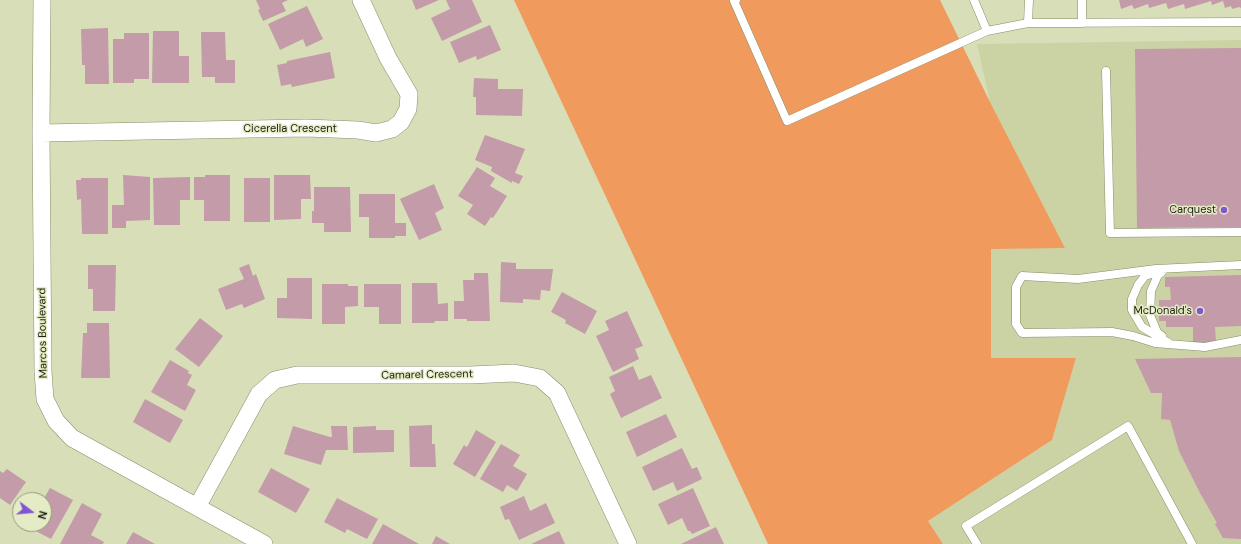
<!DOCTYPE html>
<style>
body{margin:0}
#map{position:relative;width:1241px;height:544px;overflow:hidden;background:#d8dfb8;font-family:"DM Sans",sans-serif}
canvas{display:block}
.north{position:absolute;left:12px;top:492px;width:40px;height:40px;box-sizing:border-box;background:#e5ecc5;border:1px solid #959b7d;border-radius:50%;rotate:106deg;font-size:11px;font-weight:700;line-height:16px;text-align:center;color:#1e2112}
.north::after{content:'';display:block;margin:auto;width:14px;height:18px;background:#8057d1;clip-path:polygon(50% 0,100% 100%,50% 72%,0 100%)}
</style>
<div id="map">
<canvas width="1241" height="544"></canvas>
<div class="north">N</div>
</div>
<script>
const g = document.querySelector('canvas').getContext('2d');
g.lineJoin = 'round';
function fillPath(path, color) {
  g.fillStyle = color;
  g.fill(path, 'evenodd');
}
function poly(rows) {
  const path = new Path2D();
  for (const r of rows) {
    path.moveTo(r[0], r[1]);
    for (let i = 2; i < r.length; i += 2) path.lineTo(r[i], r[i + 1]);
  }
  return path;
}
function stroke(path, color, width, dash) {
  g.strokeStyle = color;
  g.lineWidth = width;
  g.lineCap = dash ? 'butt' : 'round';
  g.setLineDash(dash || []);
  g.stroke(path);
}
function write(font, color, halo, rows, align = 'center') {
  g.font = font + ' "DM Sans",sans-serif';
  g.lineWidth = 3;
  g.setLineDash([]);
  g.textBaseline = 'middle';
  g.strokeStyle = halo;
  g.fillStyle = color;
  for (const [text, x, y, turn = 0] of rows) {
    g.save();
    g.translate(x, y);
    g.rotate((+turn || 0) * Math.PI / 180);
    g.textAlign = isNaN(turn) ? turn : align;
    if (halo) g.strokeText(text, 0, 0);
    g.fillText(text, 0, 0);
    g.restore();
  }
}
fillPath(poly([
 [1241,40,1241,544,943,544,928,521,1052,440,1076,358,991,358,991,248,1065,248,990,102,977,44]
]), '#cbd3a5');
fillPath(poly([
 [514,0,940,0,990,102,1065,248,991,249,991,358,1076,358,1052,440,928,521,943,544,768,544]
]), '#f09a5d');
fillPath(poly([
 [256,0,288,0,282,3,286,11,263,21,258,10,260,9],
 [412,0,439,0,416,10],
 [446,0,472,0,482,22,442,41,431,18,450,9],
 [1119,0,1241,0,1241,8,1239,7,1232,9,1231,6,1225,8,1223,1,1212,5,1211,1,1185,9,1184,4,1168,9,1166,3,1149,8,1148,4,1134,9,1132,5,1121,9],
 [307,6,323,39,306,47,303,39,280,50,268,24],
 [490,25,501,50,477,60,476,56,459,63,450,42],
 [108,28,109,84,85,84,85,65,82,65,81,29],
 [153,31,179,31,179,56,189,56,189,83,152,83],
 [201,32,225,32,226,60,235,60,235,83,215,83,215,77,202,77],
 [124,33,149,33,149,79,134,79,134,83,113,83,113,39,124,39],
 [1241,48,1241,227,1137,228,1135,49],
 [330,52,335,78,292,87,291,84,281,86,277,65,287,63,287,61],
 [474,78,498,79,498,89,523,89,522,116,476,115,476,97,473,97],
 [485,135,525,149,515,173,523,176,519,184,512,181,512,183,491,171,492,167,475,160],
 [477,167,495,178,490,186,507,196,493,218,491,217,485,226,467,214,473,205,458,196],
 [123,175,150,177,150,220,126,221,126,228,112,228,112,205,124,205],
 [205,175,230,175,230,221,204,221,204,200,194,200,194,177,205,177],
 [274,175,310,175,311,199,301,199,301,219,274,220],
 [190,177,190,200,180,200,180,225,154,225,153,178],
 [81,178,108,178,108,234,82,234,81,199,77,200,76,180,81,180],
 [244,178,270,178,270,222,244,222],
 [434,184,444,208,435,213,442,230,419,240,400,199],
 [314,187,350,187,351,232,324,232,324,223,312,223,312,211,314,211],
 [359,194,395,194,395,223,406,223,406,236,395,236,395,238,369,238,369,217,359,217],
 [501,262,516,263,516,269,553,269,550,291,541,290,540,300,523,299,523,303,500,302],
 [249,264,253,276,256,274,265,299,244,308,242,304,226,310,218,289,244,279,239,268],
 [88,265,116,265,115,311,93,311,93,289,88,289],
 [474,273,488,273,490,321,467,321,467,319,454,319,454,301,464,301,463,280,474,280],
 [1241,275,1241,326,1215,327,1216,343,1193,343,1193,327,1166,327,1166,321,1159,321,1159,300,1171,300,1170,287,1165,287,1165,277],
 [287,278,312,278,312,319,277,318,277,298,287,298],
 [412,283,437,283,438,304,448,303,448,321,435,321,434,323,412,323],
 [322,284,348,284,348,286,358,286,358,306,345,307,345,324,322,324],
 [364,284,401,284,401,324,379,324,379,307,364,307],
 [562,292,597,311,585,334,565,323,566,320,551,312],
 [627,311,643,346,635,349,639,359,613,372,596,336,609,330,605,321],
 [200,318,223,336,199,367,175,349],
 [87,323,109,323,110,378,81,378,83,333,87,333],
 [1241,357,1241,539,1223,538,1215,524,1217,523,1200,493,1179,451,1170,420,1161,419,1162,393,1151,393,1135,359],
 [170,360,189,371,188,373,192,375,187,385,196,390,185,411,151,392],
 [633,366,639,380,651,375,662,398,621,418,610,394,615,391,609,377],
 [145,399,183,420,170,443,133,422],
 [666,414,677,437,637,457,626,432],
 [432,425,432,444,435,444,436,467,410,467,409,426],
 [293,426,330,437,332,437,331,426,347,426,348,450,326,450,321,465,284,454],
 [376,426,376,430,394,430,394,452,353,453,353,427],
 [476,430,496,442,475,477,453,464,464,445,467,447],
 [501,444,520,455,513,466,527,474,517,491,507,485,503,492,480,479],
 [682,448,692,469,697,467,702,479,677,491,673,482,653,491,642,467],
 [271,468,310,489,296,513,258,492],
 [7,469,26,482,10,505,0,498,0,471,3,473],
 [50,488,73,500,51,539,28,527,30,524,44,524,43,500],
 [693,488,710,526,692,534,690,531,688,531,682,518,668,525,658,504],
 [524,496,530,511,546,503,555,523,519,540,509,519,505,520,500,507],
 [337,498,378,519,367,539,347,529,345,533,324,522],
 [82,503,102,514,91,535,104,542,103,544,60,544],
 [383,524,419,544,372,544],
 [716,527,724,544,681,544],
 [559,531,565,544,531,544],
 [133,532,155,544,126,544],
 [436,536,450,544,432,544]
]), '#c39ba9');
const lane = poly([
 [736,0,734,1,787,121,987,31],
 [974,0,987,31,1028,23,1241,22],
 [1082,0,1082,23],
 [1028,23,1029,0],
 [1106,71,1110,233,1241,232],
 [1241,265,1156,269,1078,279,1022,276,1016,287,1016,324,1022,333,1112,332,1133,336,1155,343,1205,347,1241,340],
 [1158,272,1145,276,1138,285,1132,299,1132,310,1142,327,1169,343],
 [1162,272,1158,275,1151,291,1150,315,1157,332,1162,336],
 [977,544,966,526,1128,426,1192,544]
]);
const street = poly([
 [42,0,41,133,43,371,45,399,56,421,72,438,264,544],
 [41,133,306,128,358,130,376,133,392,129,401,122,408,109,409,94,388,58,361,0],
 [197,507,259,394,275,380,297,375,471,375,514,373,540,378,557,393,628,544]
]);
stroke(lane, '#878d69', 9);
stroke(street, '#878d69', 18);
stroke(lane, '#fff', 8);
stroke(street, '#fff', 17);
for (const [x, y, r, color] of [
 [1224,210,4,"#8057d1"],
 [1200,311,4,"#8057d1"]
]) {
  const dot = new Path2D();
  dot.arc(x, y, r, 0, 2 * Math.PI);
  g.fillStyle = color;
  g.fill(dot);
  stroke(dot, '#e5ecc5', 1.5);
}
write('11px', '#1e2112', '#e5ecc5', [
 ["Cicerella Crescent",290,129],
 ["Marcos Boulevard",43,333,-91],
 ["Camarel Crescent",427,375,-1]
]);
write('11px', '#1e2112', '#e5ecc5', [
 ["Carquest",1216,210],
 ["McDonald's",1192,311]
], 'right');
</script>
